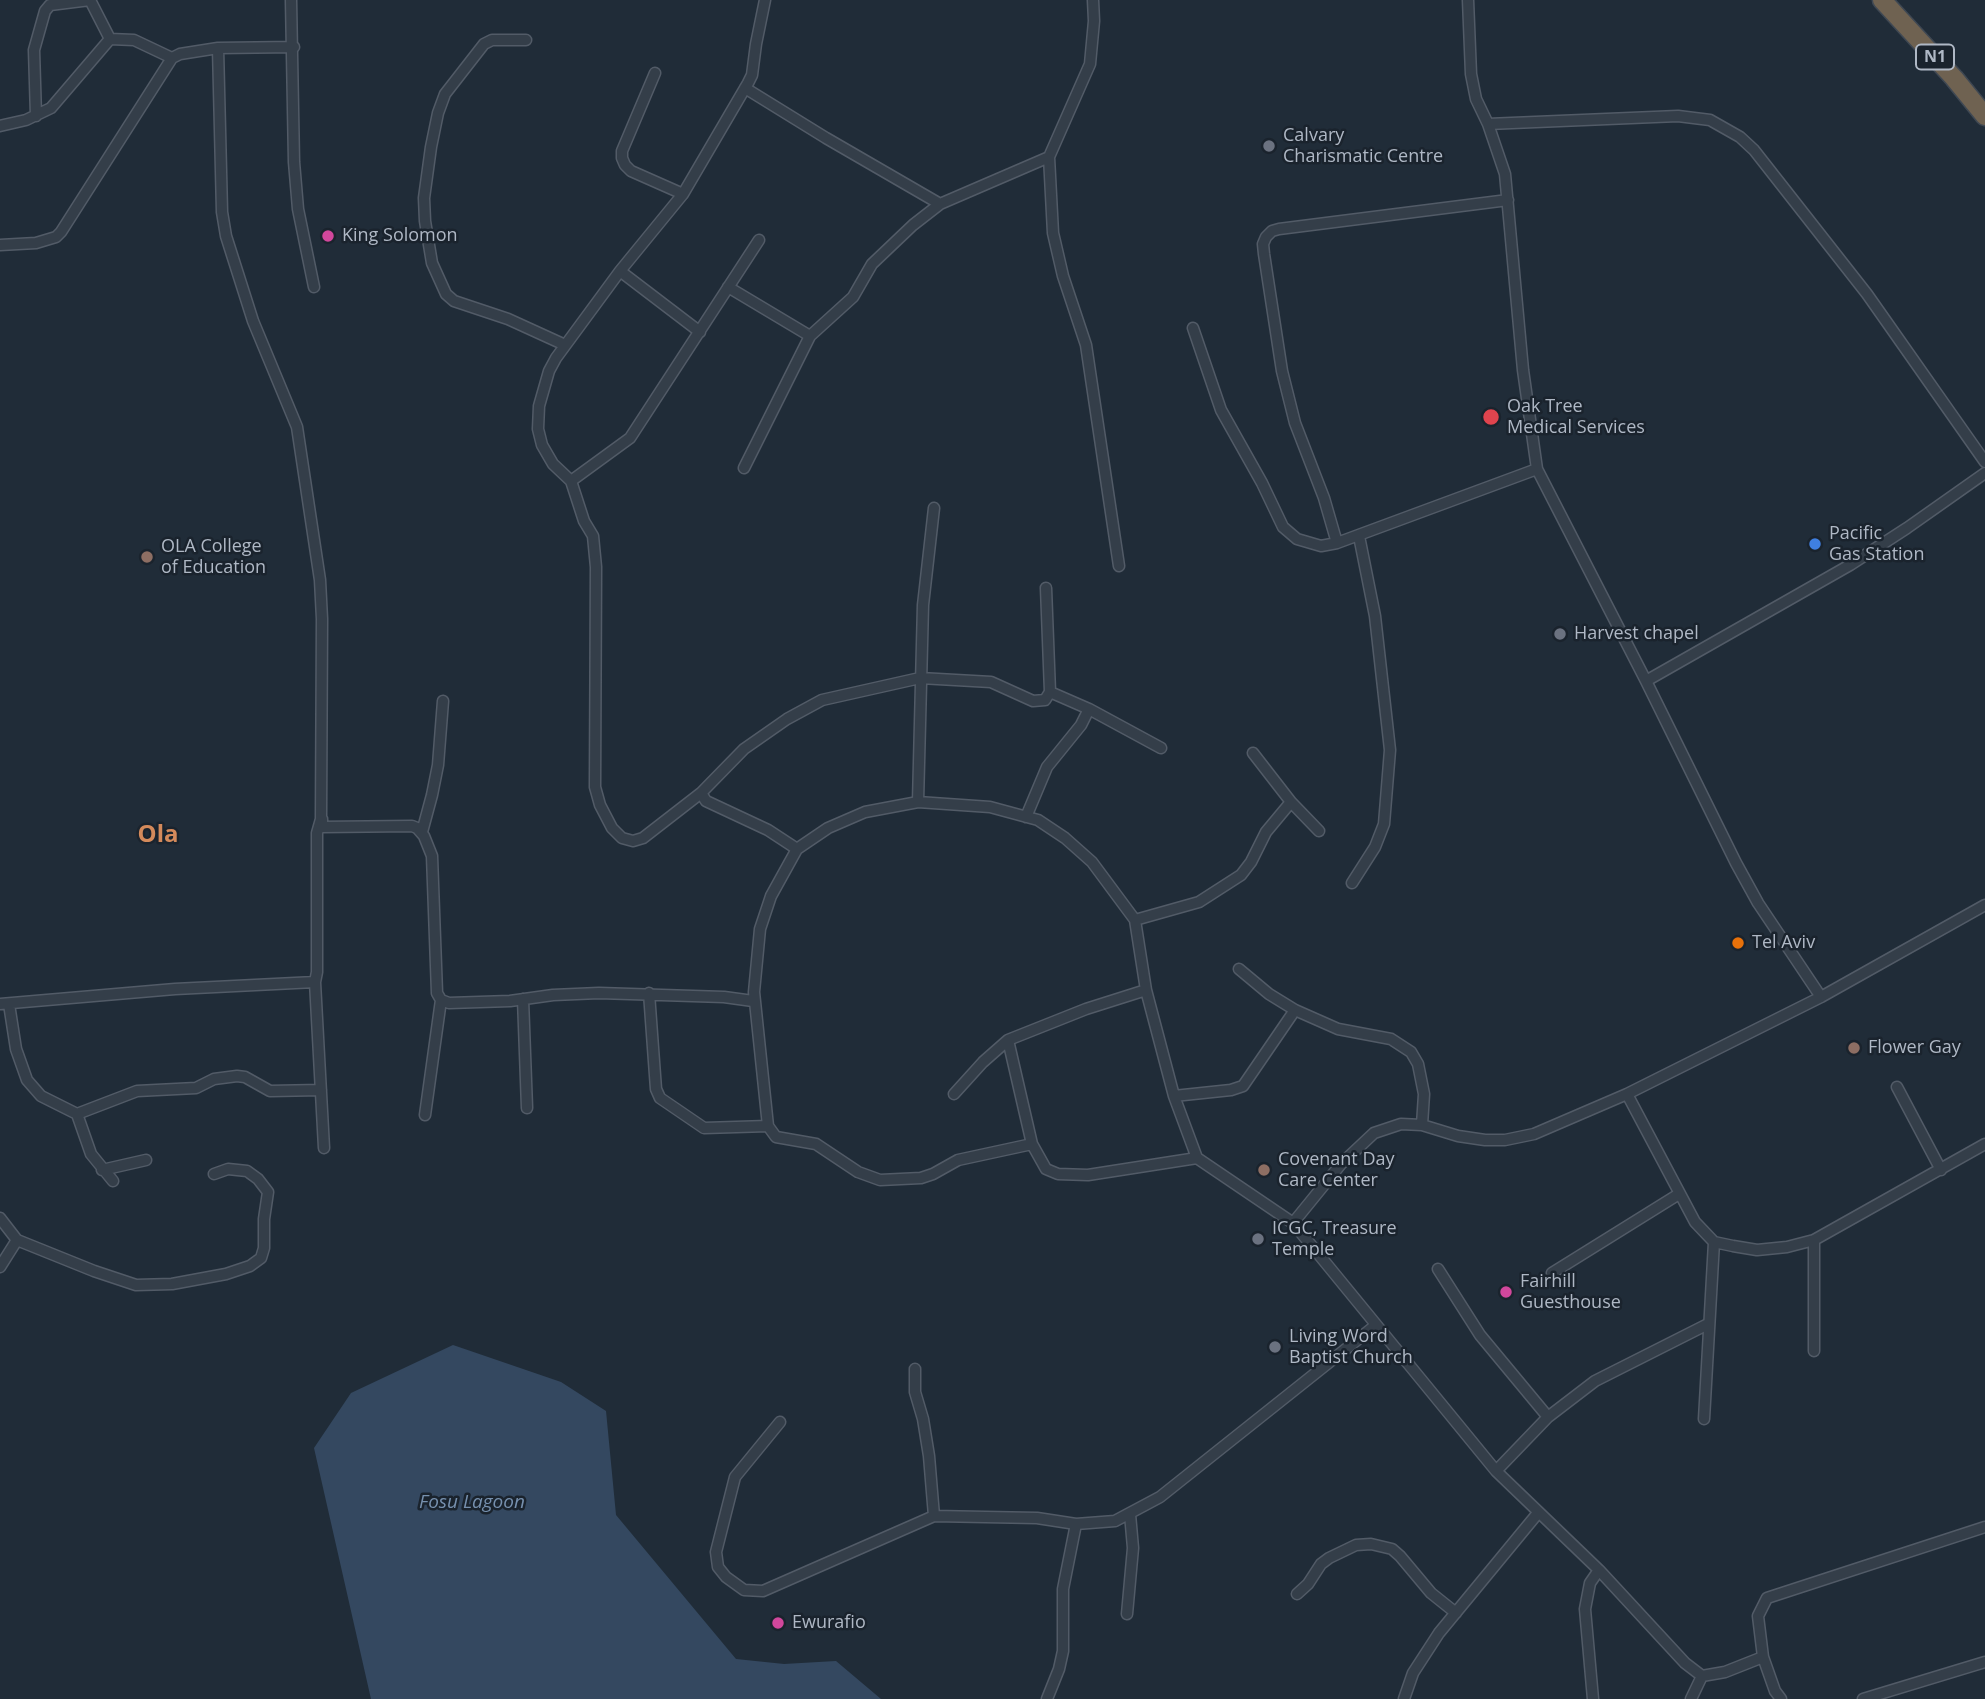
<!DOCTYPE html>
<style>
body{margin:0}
canvas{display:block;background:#202c38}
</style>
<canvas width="1985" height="1699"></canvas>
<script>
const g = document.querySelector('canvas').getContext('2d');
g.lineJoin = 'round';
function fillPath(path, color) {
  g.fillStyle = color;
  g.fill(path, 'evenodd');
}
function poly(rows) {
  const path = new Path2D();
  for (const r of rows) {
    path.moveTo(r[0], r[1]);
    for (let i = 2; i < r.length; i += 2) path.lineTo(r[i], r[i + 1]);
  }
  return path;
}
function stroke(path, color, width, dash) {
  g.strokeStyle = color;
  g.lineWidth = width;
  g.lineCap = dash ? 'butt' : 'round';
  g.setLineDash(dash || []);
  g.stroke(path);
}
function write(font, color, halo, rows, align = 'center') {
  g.font = font + ' "Open Sans",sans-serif';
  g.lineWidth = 5;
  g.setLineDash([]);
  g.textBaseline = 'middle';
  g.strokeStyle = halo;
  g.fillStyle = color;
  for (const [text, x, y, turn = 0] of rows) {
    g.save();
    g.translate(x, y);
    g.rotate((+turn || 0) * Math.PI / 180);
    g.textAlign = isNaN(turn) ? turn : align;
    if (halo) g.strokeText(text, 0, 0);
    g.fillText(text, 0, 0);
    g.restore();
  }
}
fillPath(poly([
 [453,1345,561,1382,606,1411,616,1515,736,1659,784,1664,836,1661,881,1699,371,1699,314,1448,351,1393]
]), '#344860');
const street = poly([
 [90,0,110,39],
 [291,0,294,162,298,209,314,287],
 [1468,0,1471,74,1476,99,1488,124,1505,174,1523,370,1537,469,1646,681,1736,863,1758,903,1821,997],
 [526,40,492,40,484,44,445,94,438,113,431,147,424,198,425,221,432,263,446,294,454,301,508,319,565,345],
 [218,48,222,212,226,236,253,321,297,427,320,580,322,619,321,819,317,833,317,972,315,982,324,1148],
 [655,73,622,151,622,158,625,165,631,171,683,194],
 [745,88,826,138,940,204],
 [36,116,34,50,45,11,50,5,90,0],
 [1488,124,1678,116,1710,120,1740,137,1754,150,1867,294,1985,462],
 [0,126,26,120,51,108,110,39,134,40,172,58],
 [1049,157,1053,233,1063,276,1086,345,1119,566],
 [0,245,36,243,56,237,61,232,172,58,180,54,218,48,294,47],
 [620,271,683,194,748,83,752,75,756,44,765,0],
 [728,287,810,336],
 [1193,328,1221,410,1262,483,1283,527,1297,539,1321,546,1337,543,1537,469],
 [744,468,810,336,853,297,872,264,913,225,940,204,1049,157,1090,64,1094,21,1093,0],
 [571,481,553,464,542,445,538,429,539,406,549,371,556,358,620,271,700,332],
 [1337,543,1324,498,1295,423,1282,371,1264,254,1263,244,1266,237,1272,231,1279,229,1508,200],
 [1646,681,1850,565,1907,528,1985,473],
 [1050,692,1089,709,1161,748],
 [1253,753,1291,802],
 [701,793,643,838,633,841,622,838,612,828,600,805,595,787,596,567,593,536,584,521,571,481,630,438,759,240],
 [918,802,923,605,934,508],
 [1026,817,1047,767,1081,725,1089,709],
 [322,819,322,827,412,826,417,828,424,836,432,856,437,993,441,1000,449,1003,510,1001,553,995,599,993,724,997,753,1001],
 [422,832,432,795,438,765,443,701],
 [797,849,768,830,706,801,701,793,744,749,787,719,822,700,920,678,991,682,1033,701,1045,700,1050,692,1046,588],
 [1352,883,1375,847,1384,824,1390,750,1375,616,1359,536],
 [1135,920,1199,902,1241,875,1251,862,1266,832,1291,802,1319,831],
 [649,993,656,1089,660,1098,704,1128,768,1126,754,992,760,929,771,896,797,849,828,828,865,812,918,802,990,807,1038,820,1065,838,1092,862,1135,920,1146,990,1174,1096,1197,1158,1293,1223,1496,1471,1599,1570,1685,1663,1702,1676,1725,1672,1763,1657,1775,1691,1781,1699],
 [523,999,527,1108],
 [0,1004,175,989,315,982],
 [9,1004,16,1049,27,1080,41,1096,77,1114,91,1154,113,1181],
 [1295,1010,1338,1029,1391,1039,1411,1052,1418,1064,1424,1094,1422,1125],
 [1008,1040,1032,1144,1046,1169,1058,1174,1088,1175,1197,1158],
 [1897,1087,1941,1170],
 [954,1094,983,1062,1008,1040,1086,1009,1146,990],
 [1627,1094,1695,1222,1714,1242,1733,1246,1757,1250,1787,1247,1814,1240,1985,1144],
 [1174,1096,1231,1090,1243,1086,1295,1010,1269,994,1239,969],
 [77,1114,137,1091,196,1088,214,1079,237,1076,245,1077,270,1091,321,1090],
 [425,1115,441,1000],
 [768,1126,776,1137,816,1144,858,1172,880,1180,921,1178,933,1174,958,1160,1032,1144],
 [102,1170,146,1160],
 [0,1218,17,1240,94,1271,136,1285,172,1284,226,1274,250,1266,261,1258,264,1248,264,1219,268,1192,258,1179,247,1171,228,1169,214,1174],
 [1293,1223,1341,1164,1374,1133,1401,1124,1422,1125,1458,1136,1485,1140,1505,1140,1534,1134,1627,1094,1821,997,1985,905],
 [1814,1240,1814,1351],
 [0,1267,17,1240],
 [1438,1269,1480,1335,1548,1417],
 [1552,1273,1679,1194],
 [915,1369,915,1392,923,1419,929,1456,934,1516],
 [1704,1419,1714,1242],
 [780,1422,735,1477,716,1552,718,1567,726,1577,744,1590,763,1591,934,1516,1037,1518,1076,1524,1115,1521,1160,1497,1376,1325],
 [1496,1471,1548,1417,1595,1381,1708,1324],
 [1297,1594,1308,1584,1321,1564,1329,1558,1356,1545,1371,1544,1392,1549,1400,1556,1431,1593,1456,1613],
 [1127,1614,1133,1548,1130,1514],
 [1763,1657,1758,1616,1767,1598,1985,1527],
 [1047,1699,1059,1669,1063,1651,1063,1589,1076,1524],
 [1404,1699,1413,1673,1439,1633,1538,1513],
 [1593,1699,1585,1609,1590,1583,1599,1570],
 [1691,1699,1702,1676],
 [1863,1699,1985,1662]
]);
const highway = poly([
 [1882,0,1954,78,1985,116]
]);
stroke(street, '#525b67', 13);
stroke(highway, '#3f4853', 21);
stroke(street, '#343e49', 10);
stroke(highway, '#6f6251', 18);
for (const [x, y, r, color] of [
 [1269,146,7,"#6b7280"],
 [328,236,7,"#d1479c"],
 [1491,417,9,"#e0444e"],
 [1815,544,7,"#3f7fe0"],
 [147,557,7,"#8d6e63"],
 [1560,634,7,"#6b7280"],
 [1738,943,7,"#e8710a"],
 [1854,1048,7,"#8d6e63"],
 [1264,1170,7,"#8d6e63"],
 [1258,1239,7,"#6b7280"],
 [1506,1292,7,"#d1479c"],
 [1275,1347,7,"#6b7280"],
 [778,1623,7,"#d1479c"]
]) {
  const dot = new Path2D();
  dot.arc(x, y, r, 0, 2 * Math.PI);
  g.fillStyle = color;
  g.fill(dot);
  stroke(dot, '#1a232d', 2.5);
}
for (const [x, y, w] of [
 [1935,57,38]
]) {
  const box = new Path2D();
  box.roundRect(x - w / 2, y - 12.5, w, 25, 5);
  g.fillStyle = '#1a232d';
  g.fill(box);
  stroke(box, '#afb8c5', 2);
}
write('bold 16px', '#afb8c5', null, [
 ["N1",1935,57]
]);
write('18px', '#afb8c5', '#1a232d', [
 ["Calvary",1283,136],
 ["Charismatic Centre",1283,157],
 ["King Solomon",342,236],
 ["Oak Tree",1507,407],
 ["Medical Services",1507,428],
 ["Pacific",1829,534],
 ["Gas Station",1829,555],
 ["OLA College",161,547],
 ["of Education",161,568],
 ["Harvest chapel",1574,634],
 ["Tel Aviv",1752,943],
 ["Flower Gay",1868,1048],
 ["Covenant Day",1278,1160],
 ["Care Center",1278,1181],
 ["ICGC, Treasure",1272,1229],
 ["Temple",1272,1250],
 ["Fairhill",1520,1282],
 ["Guesthouse",1520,1303],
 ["Living Word",1289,1337],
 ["Baptist Church",1289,1358],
 ["Ewurafio",792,1623]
], 'left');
write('italic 19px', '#7690ae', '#1a232d', [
 ["Fosu Lagoon",472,1503]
]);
write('bold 24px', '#d48a5b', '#1a232d', [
 ["Ola",158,835]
]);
</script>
